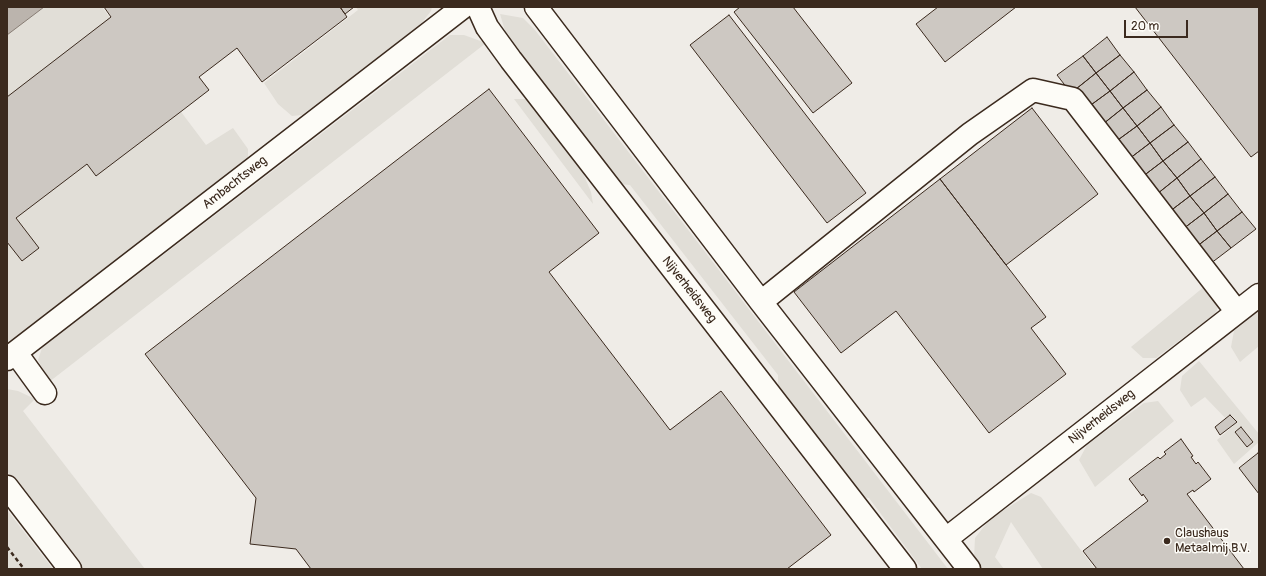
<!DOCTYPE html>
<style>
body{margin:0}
#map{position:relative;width:1266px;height:576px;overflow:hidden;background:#fdfcf7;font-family:Pangolin,sans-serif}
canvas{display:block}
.frame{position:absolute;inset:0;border:8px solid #3b2a1e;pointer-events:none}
.scale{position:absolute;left:1124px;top:20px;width:64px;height:18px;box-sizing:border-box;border:2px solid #3b2a1e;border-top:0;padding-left:5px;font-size:12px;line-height:14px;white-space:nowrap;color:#3b2a1e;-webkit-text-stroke:3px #fdfcf7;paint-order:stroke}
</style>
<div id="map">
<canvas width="1266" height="576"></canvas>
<div class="frame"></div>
<div class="scale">20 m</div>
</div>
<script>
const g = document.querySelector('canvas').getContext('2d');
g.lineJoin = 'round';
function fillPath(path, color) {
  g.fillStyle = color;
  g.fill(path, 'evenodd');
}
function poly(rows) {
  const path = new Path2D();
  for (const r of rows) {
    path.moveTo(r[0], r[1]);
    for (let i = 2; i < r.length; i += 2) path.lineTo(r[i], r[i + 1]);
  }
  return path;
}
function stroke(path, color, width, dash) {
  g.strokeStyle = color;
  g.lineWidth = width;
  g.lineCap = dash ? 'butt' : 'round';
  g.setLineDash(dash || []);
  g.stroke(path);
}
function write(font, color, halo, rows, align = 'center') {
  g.font = font + ' Pangolin,sans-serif';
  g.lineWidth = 3;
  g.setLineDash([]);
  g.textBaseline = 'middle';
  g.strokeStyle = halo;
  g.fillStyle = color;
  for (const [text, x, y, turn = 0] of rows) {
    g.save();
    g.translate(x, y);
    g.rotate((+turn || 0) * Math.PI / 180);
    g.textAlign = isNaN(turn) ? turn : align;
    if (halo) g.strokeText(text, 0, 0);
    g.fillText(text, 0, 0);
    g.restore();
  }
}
fillPath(poly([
 [7,7,1259,7,1259,569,7,569]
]), '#efece7');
fillPath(poly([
 [44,7,102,7,206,145,233,128,248,149,248,160,7,344,7,35],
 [356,7,432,7,431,11,420,25,302,115,292,116,278,104,264,83,358,10],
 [500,14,523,18,535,30,948,569,922,569,869,498,861,497,778,387,778,375,630,185,618,184,526,60,508,41],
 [450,35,464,35,486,43,49,382,38,360,42,348],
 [514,99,531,99,580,166,591,192,593,204],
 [1205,286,1219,303,1216,313,1156,358,1143,358,1131,347],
 [1259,311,1259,346,1240,362,1231,347,1234,331],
 [1199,361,1259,434,1259,442,1234,464,1217,440,1233,426,1205,397,1191,407,1180,390,1182,376],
 [7,389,18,391,35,399,23,411,145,569,83,569,7,471],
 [1158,401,1174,421,1095,487,1079,460,1087,445,1144,403],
 [1031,493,1041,497,1095,569,1043,569,1011,522,995,557,1004,569,982,569,974,558,975,538,990,519],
 [7,510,53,569,7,569]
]), '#e1ded7');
const water = poly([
 [7,7,44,7,7,35,7,7]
]);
fillPath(water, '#bbb4ad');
stroke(water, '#887d74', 1);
const building = poly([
 [104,7,340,7,347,17,262,82,237,48,199,77,209,90,183,110,96,176,87,164,16,218,39,248,22,261,7,242,7,97,111,17,104,7],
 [340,7,354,7,345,14,340,7],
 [740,7,793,7,852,83,813,113,734,12,740,7],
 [938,7,1016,7,945,62,916,24,938,7],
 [1135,7,1259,7,1259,151,1251,157,1135,7],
 [729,15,866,193,827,223,690,45,729,15],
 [1107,37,1120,55,1096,73,1083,56,1107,37],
 [1120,55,1134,72,1110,91,1096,73,1120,55],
 [1083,56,1096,73,1071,93,1057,75,1083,56],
 [1134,72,1147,90,1123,108,1110,91,1134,72],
 [1096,73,1110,91,1084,110,1071,93,1096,73],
 [489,89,599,233,549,272,670,430,721,391,831,535,787,569,311,569,296,549,250,544,256,498,145,354,489,89],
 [1147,90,1161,107,1137,126,1123,108,1147,90],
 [1110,91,1123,108,1098,128,1084,110,1110,91],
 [1161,107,1174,125,1150,143,1137,126,1161,107],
 [1032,108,1098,194,1006,265,940,179,1032,108],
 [1123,108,1137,126,1111,145,1098,128,1123,108],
 [1174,125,1188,142,1163,161,1150,143,1174,125],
 [1137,126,1150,143,1125,162,1111,145,1137,126],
 [1188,142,1201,159,1177,178,1163,161,1188,142],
 [1150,143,1163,161,1138,180,1125,162,1150,143],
 [1201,159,1215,177,1190,196,1177,178,1201,159],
 [1163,161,1177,178,1152,198,1138,180,1163,161],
 [1215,177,1228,194,1204,213,1190,196,1215,177],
 [1177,178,1190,196,1165,215,1152,198,1177,178],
 [940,179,1046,317,1031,328,1066,374,989,433,896,311,841,353,794,292,940,179],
 [1228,194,1242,212,1217,231,1204,213,1228,194],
 [1190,196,1204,213,1179,232,1165,215,1190,196],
 [1242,212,1256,229,1231,248,1217,231,1242,212],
 [1204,213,1217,231,1192,250,1179,232,1204,213],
 [1217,231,1231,248,1206,267,1192,250,1217,231],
 [1230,415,1237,422,1220,435,1215,427,1230,415],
 [1241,427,1253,442,1247,447,1235,432,1241,427],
 [1181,439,1193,456,1191,457,1196,464,1198,462,1211,479,1194,492,1193,490,1187,494,1244,569,1097,569,1083,551,1148,501,1143,494,1142,496,1129,479,1158,457,1160,459,1166,454,1164,452,1181,439],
 [1258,453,1259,454,1259,494,1239,468,1258,453]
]);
fillPath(building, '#cdc8c2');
stroke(building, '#3b2a1e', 1);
const minor = poly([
 [478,7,487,27,511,60,905,569],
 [536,7,761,302,969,569],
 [761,302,970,134,1033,90,1073,99,1237,312],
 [16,353,45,393],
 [7,359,463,7],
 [7,487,70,569],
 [946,539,1259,295]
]);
stroke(minor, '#3b2a1e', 25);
stroke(poly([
 [7,547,24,569]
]), '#3b2a1e', 2.5, [4, 3]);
stroke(minor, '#fdfcf7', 22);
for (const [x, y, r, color] of [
 [1167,541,4,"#3b2a1e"]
]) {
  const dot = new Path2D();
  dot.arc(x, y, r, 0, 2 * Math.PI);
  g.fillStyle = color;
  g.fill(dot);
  stroke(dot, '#fdfcf7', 1.5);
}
write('13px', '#3b2a1e', '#fdfcf7', [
 ["Ambachtsweg",235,183,-38],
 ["Nijverheidsweg",689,290,52],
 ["Nijverheidsweg",1102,417,-38]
]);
write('13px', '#3b2a1e', '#fdfcf7', [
 ["Claushaus",1175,534],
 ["Metaalmij B.V.",1175,549]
], 'left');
</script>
